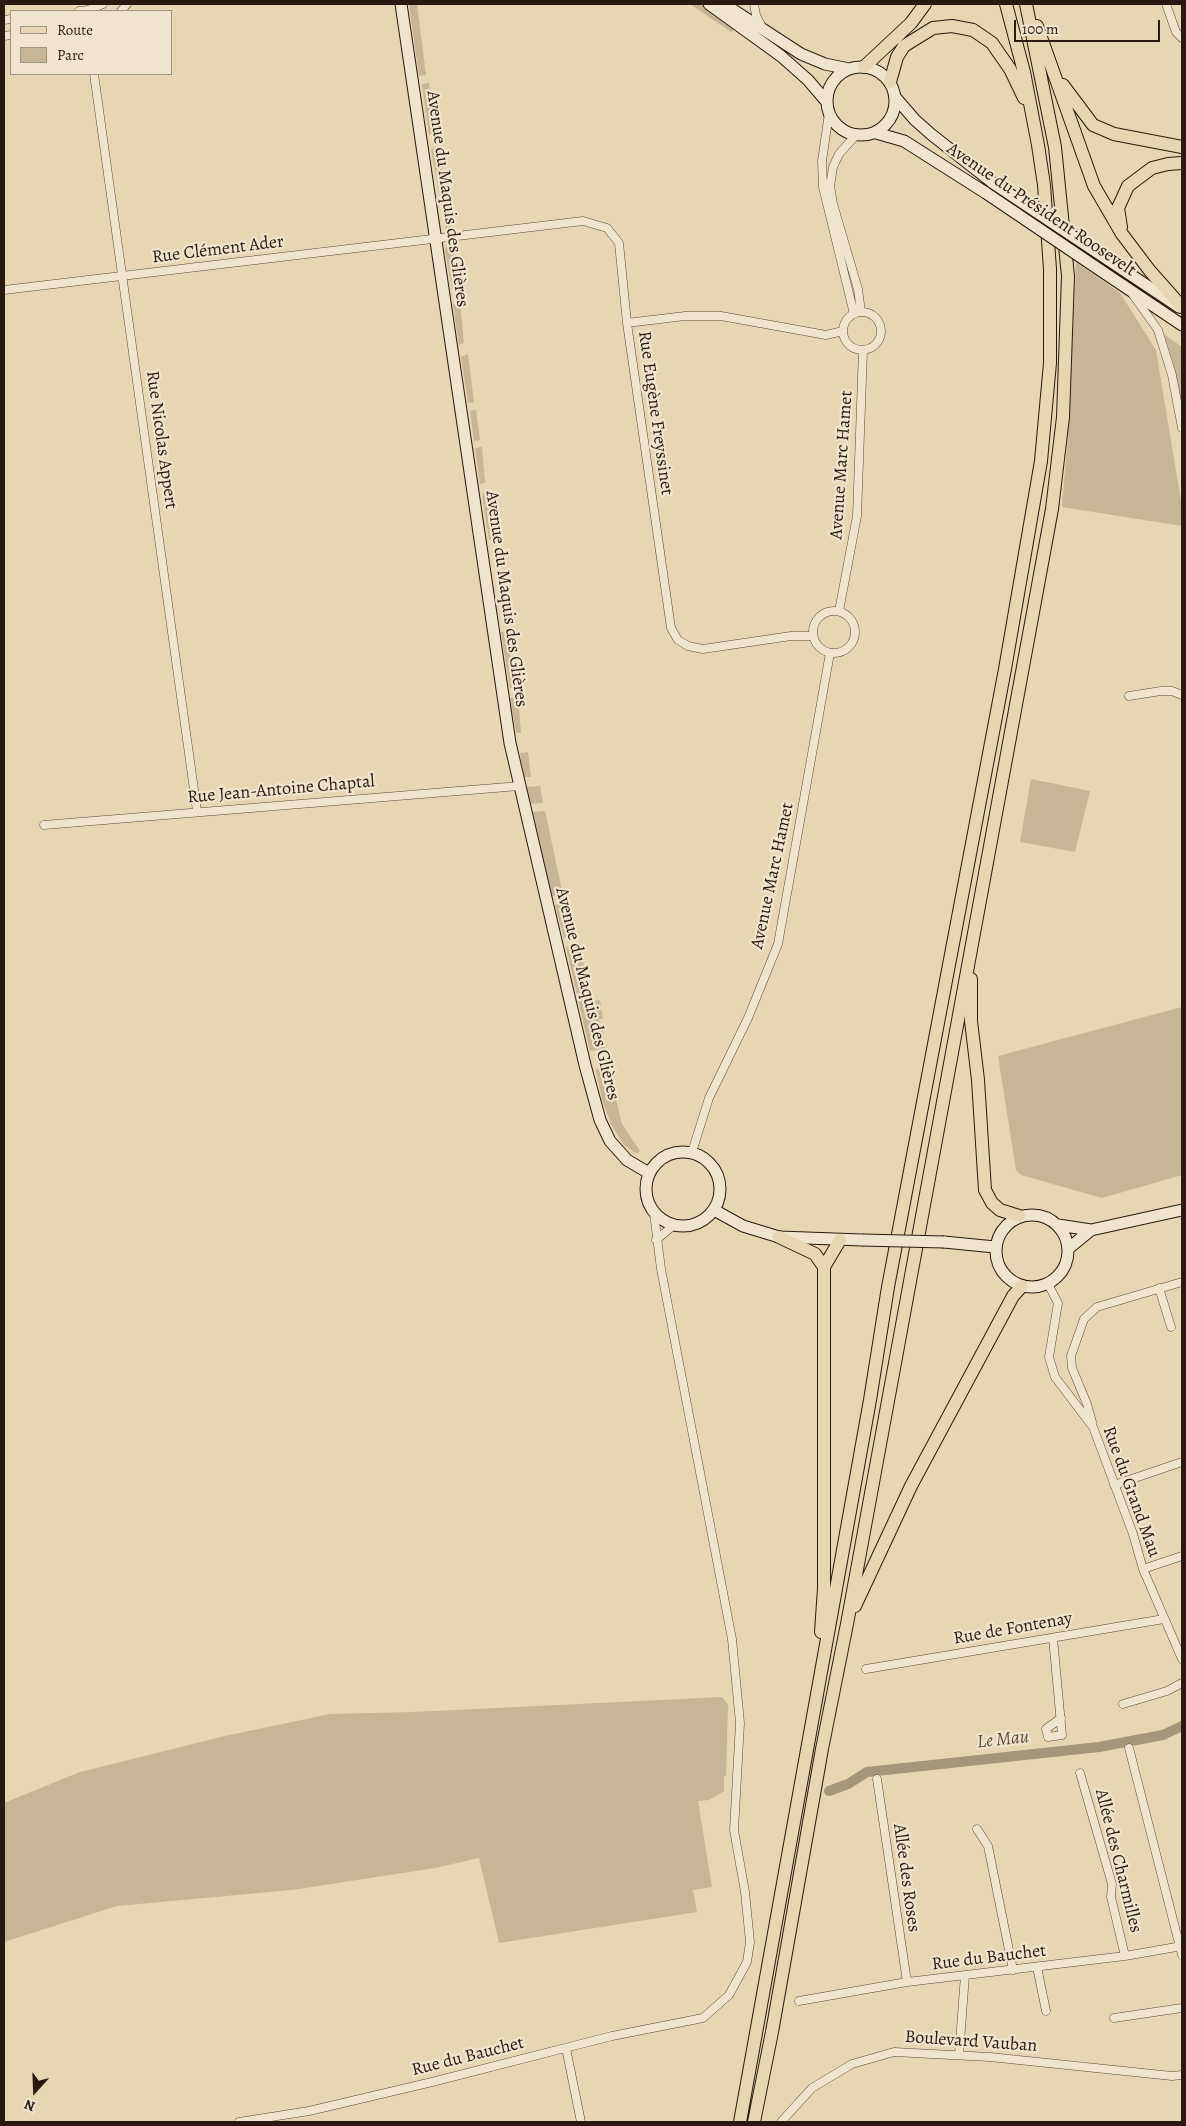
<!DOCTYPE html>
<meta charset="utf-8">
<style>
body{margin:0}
#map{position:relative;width:1186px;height:2126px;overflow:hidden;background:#e8d5b3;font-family:Alegreya,serif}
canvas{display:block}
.frame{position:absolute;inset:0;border:5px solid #2a190e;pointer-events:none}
.legend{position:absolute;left:10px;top:10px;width:162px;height:65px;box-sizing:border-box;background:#f0e4ce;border:1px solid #a19381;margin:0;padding:6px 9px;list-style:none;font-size:15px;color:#2a190e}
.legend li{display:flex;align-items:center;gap:10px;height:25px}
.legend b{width:25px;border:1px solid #a19381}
.north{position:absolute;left:10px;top:2066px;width:50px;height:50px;-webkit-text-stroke:4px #f0e4ce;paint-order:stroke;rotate:200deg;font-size:14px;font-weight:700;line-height:20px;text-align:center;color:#2a190e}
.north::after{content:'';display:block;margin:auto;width:18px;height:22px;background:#2a190e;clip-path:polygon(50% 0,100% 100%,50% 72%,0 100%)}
.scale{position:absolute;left:1014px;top:20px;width:146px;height:22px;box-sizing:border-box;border:2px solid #2a190e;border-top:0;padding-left:6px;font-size:15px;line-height:18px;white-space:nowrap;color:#2a190e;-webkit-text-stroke:4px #f0e4ce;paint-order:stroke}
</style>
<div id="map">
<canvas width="1186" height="2126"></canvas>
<div class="frame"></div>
<ul class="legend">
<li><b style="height:6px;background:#e8d5b3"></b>Route</li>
<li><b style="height:14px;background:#c8b597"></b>Parc</li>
</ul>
<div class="north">N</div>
<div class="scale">100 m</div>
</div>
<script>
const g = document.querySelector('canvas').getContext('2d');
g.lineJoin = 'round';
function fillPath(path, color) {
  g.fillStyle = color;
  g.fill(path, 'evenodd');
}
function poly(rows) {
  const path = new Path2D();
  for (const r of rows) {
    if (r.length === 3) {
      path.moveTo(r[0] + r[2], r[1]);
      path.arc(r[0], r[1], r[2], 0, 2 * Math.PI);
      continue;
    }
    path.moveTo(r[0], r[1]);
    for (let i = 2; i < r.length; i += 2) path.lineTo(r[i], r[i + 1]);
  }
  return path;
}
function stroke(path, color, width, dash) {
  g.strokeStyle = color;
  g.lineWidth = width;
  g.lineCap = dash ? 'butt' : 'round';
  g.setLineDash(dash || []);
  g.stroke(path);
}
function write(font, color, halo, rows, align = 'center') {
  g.font = font + ' Alegreya,serif';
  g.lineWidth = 4.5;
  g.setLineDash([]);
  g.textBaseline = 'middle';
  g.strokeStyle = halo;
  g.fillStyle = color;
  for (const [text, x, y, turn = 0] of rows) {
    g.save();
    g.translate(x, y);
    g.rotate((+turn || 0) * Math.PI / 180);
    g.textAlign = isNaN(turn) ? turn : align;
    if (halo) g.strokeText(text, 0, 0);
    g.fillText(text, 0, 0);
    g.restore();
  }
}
fillPath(poly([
 [409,4,417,4,426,75,419,76],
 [690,4,702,4,735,29,731,32],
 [429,83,434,133,429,134,422,84],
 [439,148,451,230,446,231,431,149],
 [452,242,459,289,452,289,445,250,447,244],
 [1076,262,1120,293,1156,350,1182,507,1182,526,1062,507,1068,434],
 [460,302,464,343,459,345,453,304],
 [1164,334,1182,347,1182,409,1173,362],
 [468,354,474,402,468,403,461,357],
 [476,410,480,440,474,441,470,411],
 [482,447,485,483,480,484,475,448],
 [482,494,489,494,494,539,489,540],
 [507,631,515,688,510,688,501,632],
 [518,697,521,733,516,733,510,698],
 [528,752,531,777,524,777,520,753],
 [1031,779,1090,791,1075,852,1020,842],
 [540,786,543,803,529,804,526,787],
 [545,811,563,895,552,896,532,812],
 [565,902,576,939,564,938,555,905],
 [579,945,593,1001,600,1000,603,1019,599,1019,600,1028,603,1028,605,1049,590,1051,566,947],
 [1182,1007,1182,1175,1102,1198,1021,1175,1016,1170,998,1056],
 [608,1066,622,1124,640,1151,637,1154,624,1145,612,1126,602,1100,596,1069],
 [722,1697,728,1704,726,1776,724,1777,724,1791,709,1800,698,1801,712,1887,693,1890,697,1912,499,1943,479,1858,435,1868,292,1890,117,1906,4,1942,4,1803,80,1772,225,1736,330,1714,414,1712]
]), '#c8b597');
stroke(poly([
 [829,1791,848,1784,867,1772,1099,1747,1163,1735,1182,1726]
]), '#a7957b', 10);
const street = poly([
 [754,4,756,15,763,29],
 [1166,4,1176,32,1182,38],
 [79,11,88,10,103,4],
 [121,11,127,4],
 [4,20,11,19],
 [4,36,11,35],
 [94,74,197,811],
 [829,113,822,161,823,187,854,314],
 [856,135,839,154,833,167,830,186,833,204,858,289,861,312],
 [4,290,583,221,607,228,619,243,627,323,671,628,678,640,688,646,703,649,791,636,813,636],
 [1133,295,1158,330,1172,375,1182,428],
 [862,331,19],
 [627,323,685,316,721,316,826,335,843,331],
 [834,632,21],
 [839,611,857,516,863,350],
 [1129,696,1161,691,1172,691,1182,695],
 [44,825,519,786],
 [692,1152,709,1098,748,1018,778,944,830,653],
 [656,1240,674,1225],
 [1048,1284,1058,1303,1049,1357,1055,1377,1093,1427,1133,1534,1143,1569,1182,1659],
 [1159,1288,1171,1327],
 [1092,1422,1087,1404,1072,1368,1071,1356,1084,1319,1097,1307,1182,1282],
 [1114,1485,1182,1462],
 [1143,1569,1182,1556],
 [1053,1638,1062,1735,1048,1737,1046,1729,1061,1718],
 [866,1669,1164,1619],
 [1123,1704,1167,1691,1182,1683],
 [1129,1748,1182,1955],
 [1080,1773,1112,1884,1111,1897,1125,1956],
 [877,1779,907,1982],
 [977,1829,988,1846,1013,1970],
 [1037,1967,1046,2011],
 [799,2001,907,1982,1125,1956,1182,1946],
 [1114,2018,1182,2008],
 [566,2048,581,2122],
 [959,2055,965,1975],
 [239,2122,309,2111,432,2082,612,2036,703,2018,729,1995,747,1962,750,1942,745,1892,734,1830,740,1723,732,1639,661,1269,654,1213],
 [781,2122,812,2088,852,2064,894,2052,990,2057,1172,2076,1182,2075]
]);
const secondary = poly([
 [401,4,510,743,585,1065,600,1120,610,1141,627,1160,649,1173],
 [709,4,781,56,808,80,826,101],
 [724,4,801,54,825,64,849,69],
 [861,101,34],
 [895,97,915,120,932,135,993,183],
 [876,133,904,141,986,193],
 [1107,259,1179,307],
 [1100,270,1182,325],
 [683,1189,37],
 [714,1210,743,1226,779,1237,862,1240],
 [1032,1251,36],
 [1058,1225,1091,1230,1182,1210],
 [944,1242,995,1247],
 [1069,1248,1091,1230]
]);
const primary = poly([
 [1037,26,1094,186,1122,234,1150,271,1182,307],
 [864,67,911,23,925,4],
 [890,82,897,57,904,46,933,28,952,26,973,30,992,43,1010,69,1024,98],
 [1063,85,1093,125,1114,134,1182,147],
 [1121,227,1118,208,1128,186,1152,168,1168,164,1182,163],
 [971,979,971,1021,978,1080,985,1190,992,1203,1000,1210,1019,1216],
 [779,1237,815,1254,824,1267],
 [855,1606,911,1486,1013,1296,1022,1286],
 [821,1632,824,1588,824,1267,840,1240],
 [740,2122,870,1400,888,1287,1005,669,1041,461,1050,363,1050,269,1044,185,1038,145,1024,72,1006,4],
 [754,2122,772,2032,822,1749,847,1624,1052,509,1063,417,1068,276,1055,147,1026,4]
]);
stroke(street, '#5a4837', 9);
stroke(secondary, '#2a190e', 13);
stroke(primary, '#2a190e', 14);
stroke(street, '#f0e4ce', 8);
stroke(secondary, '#f0e4ce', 11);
stroke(primary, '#e8d5b3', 12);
const secondaryBridge = poly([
 [993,183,1107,259],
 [986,193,1100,270],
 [862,1240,944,1242]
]);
stroke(secondaryBridge, '#2a190e', 13, []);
stroke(secondaryBridge, '#f0e4ce', 11);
write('18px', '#2a190e', '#f0e4ce', [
 ["Avenue du Maquis des Glières",447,199,82],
 ["Avenue du Président Roosevelt",1041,210,34],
 ["Rue Clément Ader",218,250,-7],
 ["Rue Eugène Freyssinet",655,413,82],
 ["Rue Nicolas Appert",161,440,82],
 ["Avenue Marc Hamet",842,465,-86],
 ["Avenue du Maquis des Glières",506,599,82],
 ["Rue Jean-Antoine Chaptal",281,790,-5],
 ["Avenue Marc Hamet",773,876,-78],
 ["Avenue du Maquis des Glières",587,994,76],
 ["Rue du Grand Mau",1131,1492,70],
 ["Rue de Fontenay",1013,1629,-10],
 ["Allée des Charmilles",1118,1861,76],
 ["Allée des Roses",906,1878,82],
 ["Rue du Bauchet",989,1958,-7],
 ["Boulevard Vauban",971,2042,4],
 ["Rue du Bauchet",468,2057,-14]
]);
write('italic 19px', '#5c4b3a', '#f0e4ce', [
 ["Le Mau",1003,1740,-6]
]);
</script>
